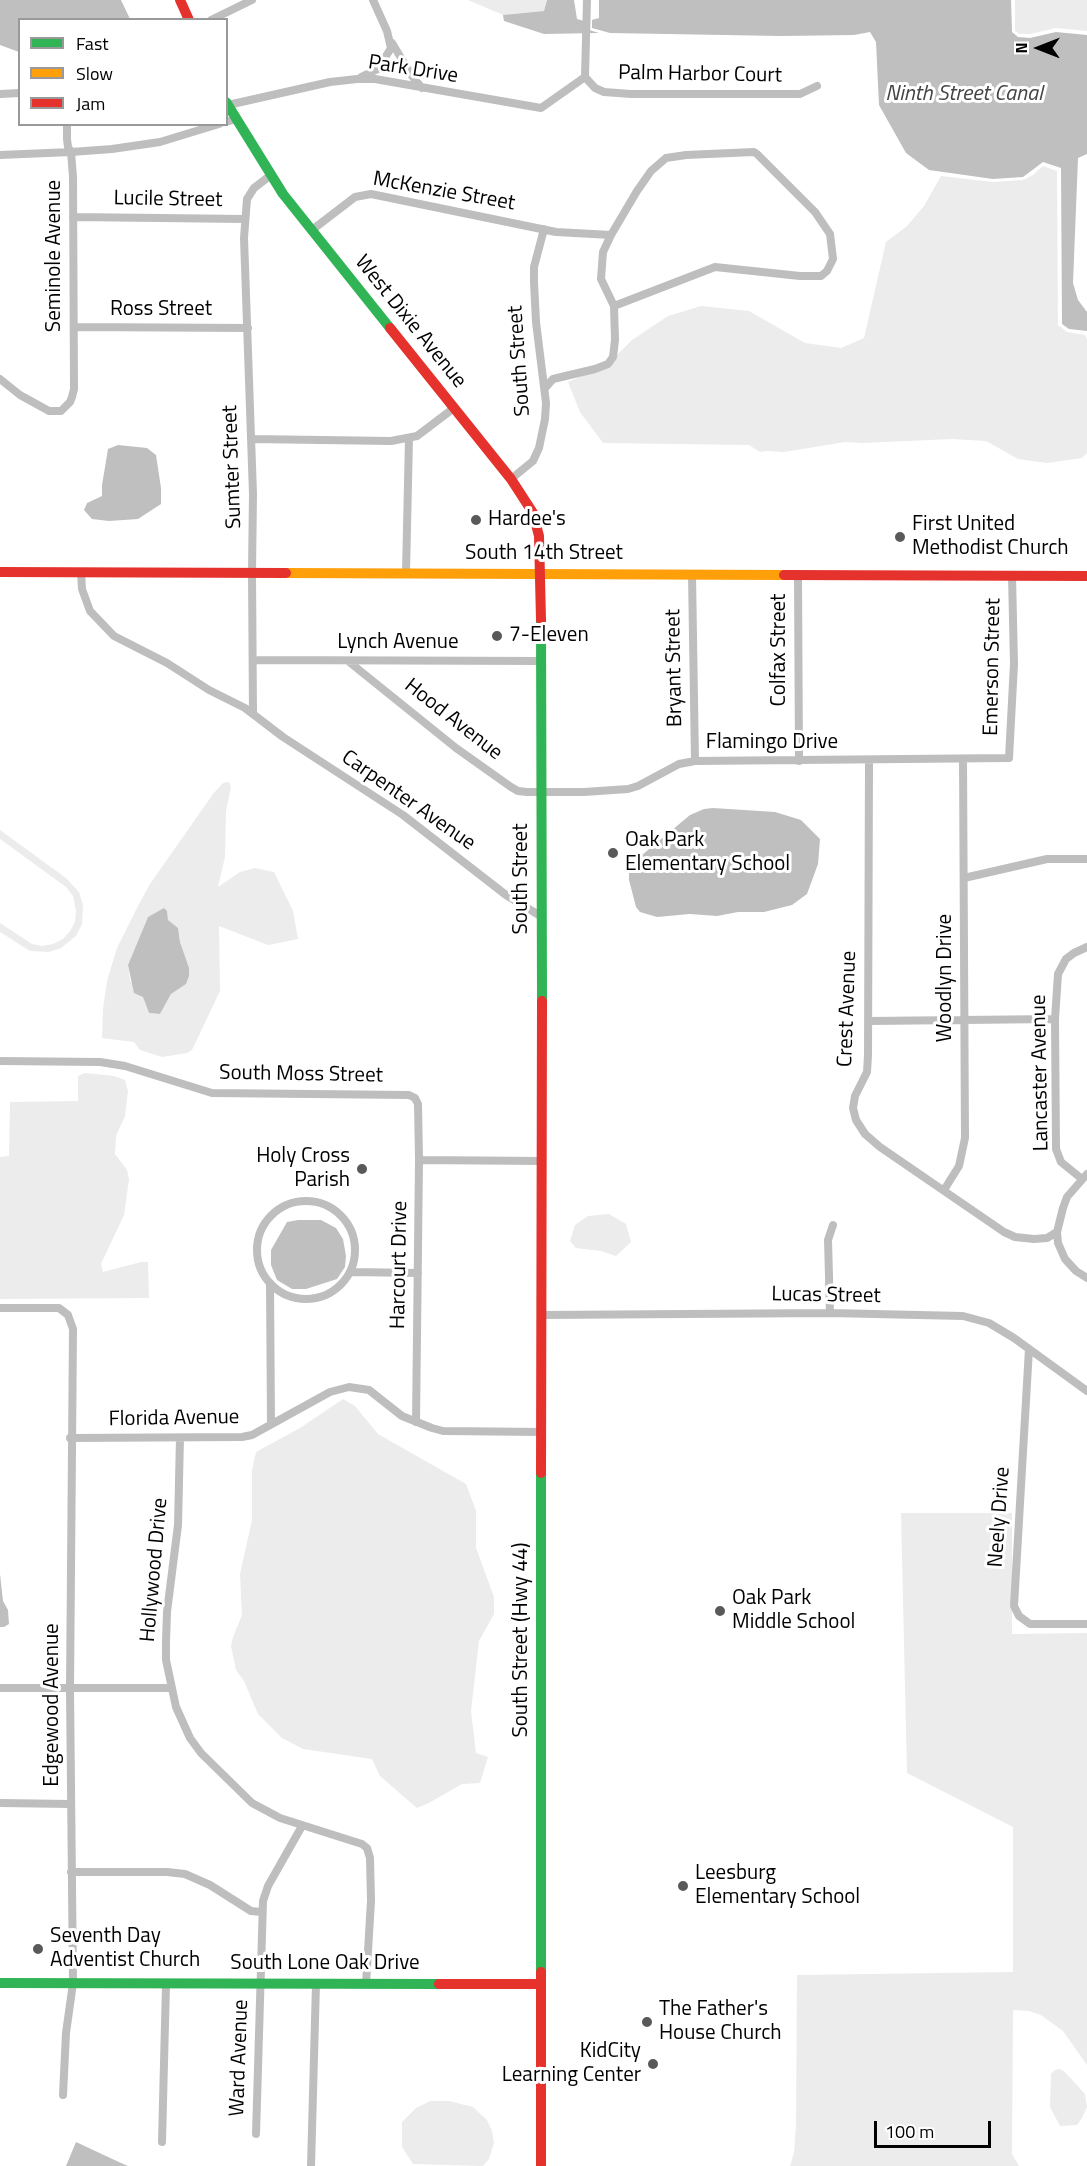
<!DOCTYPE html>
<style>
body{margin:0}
#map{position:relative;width:1087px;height:2166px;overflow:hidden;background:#fff;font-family:"Titillium Web",sans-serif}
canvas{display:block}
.legend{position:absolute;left:18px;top:18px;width:210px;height:108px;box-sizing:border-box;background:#fff;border:2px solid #999;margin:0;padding:8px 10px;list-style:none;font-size:18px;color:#000}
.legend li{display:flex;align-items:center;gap:12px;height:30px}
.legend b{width:30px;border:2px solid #999}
.north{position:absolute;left:1009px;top:18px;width:60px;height:60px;-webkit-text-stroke:4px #fff;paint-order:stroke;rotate:270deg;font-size:16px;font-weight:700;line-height:24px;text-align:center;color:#000}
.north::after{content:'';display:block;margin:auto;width:21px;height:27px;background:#000;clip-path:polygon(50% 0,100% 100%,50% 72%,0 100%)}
.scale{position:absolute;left:874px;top:2121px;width:117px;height:27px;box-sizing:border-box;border:3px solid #000;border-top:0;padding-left:8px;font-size:18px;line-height:21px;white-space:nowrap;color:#000;-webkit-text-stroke:4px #fff;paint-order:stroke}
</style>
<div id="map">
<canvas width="1087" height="2166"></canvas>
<ul class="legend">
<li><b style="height:8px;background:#30b455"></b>Fast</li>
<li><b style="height:8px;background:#ff9f0a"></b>Slow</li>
<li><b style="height:8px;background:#e5322d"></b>Jam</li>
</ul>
<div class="north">N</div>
<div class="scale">100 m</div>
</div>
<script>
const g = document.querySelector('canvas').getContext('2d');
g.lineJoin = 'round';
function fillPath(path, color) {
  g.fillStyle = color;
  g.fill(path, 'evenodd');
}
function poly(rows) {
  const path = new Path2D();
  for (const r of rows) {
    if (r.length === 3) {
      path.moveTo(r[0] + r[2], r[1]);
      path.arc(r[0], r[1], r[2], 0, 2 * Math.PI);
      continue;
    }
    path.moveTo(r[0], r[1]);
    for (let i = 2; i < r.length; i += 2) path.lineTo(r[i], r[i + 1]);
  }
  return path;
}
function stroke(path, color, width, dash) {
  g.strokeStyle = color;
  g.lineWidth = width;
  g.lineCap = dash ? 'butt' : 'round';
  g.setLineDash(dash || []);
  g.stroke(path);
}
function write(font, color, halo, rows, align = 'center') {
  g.font = font + ' "Titillium Web",sans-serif';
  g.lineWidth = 6;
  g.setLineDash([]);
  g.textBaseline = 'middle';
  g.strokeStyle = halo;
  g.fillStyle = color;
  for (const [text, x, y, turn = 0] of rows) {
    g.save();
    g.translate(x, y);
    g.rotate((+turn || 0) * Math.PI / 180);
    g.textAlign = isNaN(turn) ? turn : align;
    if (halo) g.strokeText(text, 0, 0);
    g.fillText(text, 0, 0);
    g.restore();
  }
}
fillPath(poly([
 [468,0,547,0,544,11,503,15],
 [1015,0,1087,0,1087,31,1056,28,1030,34,1020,34,1015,31],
 [1043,166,1057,171,1058,325,1067,332,1085,335,1087,340,1087,453,1082,458,1047,463,1018,459,986,441,952,439,863,443,845,442,784,452,766,451,760,452,749,445,603,443,580,412,568,382,596,370,617,355,632,340,668,316,701,306,749,311,805,343,841,348,864,338,886,242,907,226,924,206,941,176,993,182,1023,180,1033,175],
 [229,782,231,787,226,811,225,857,218,887,240,872,255,868,274,872,293,911,298,939,268,945,219,926,220,991,192,1050,187,1053,162,1057,140,1050,134,1042,102,1038,103,1009,107,981,117,948,139,904,150,884,213,794,223,783],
 [167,911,168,920,178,928,180,942,185,957,186,984,171,994,160,1014,149,1013,143,997,130,980,128,965,148,917],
 [0,830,66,878,79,892,83,905,82,924,76,936,61,948,49,952,30,951,0,932,0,923,32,944,42,946,53,944,63,939,70,931,75,922,76,911,73,896,66,887,0,839],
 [85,1073,114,1076,125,1080,128,1091,125,1116,116,1136,115,1154,127,1170,129,1179,124,1215,101,1264,103,1272,141,1262,148,1262,149,1298,0,1299,0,1157,9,1156,10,1102,78,1101,78,1076],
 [609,1214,626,1224,631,1242,616,1256,601,1251,576,1248,570,1241,575,1225,588,1216],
 [343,1399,355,1406,378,1434,466,1484,476,1511,476,1548,494,1597,494,1614,479,1641,471,1711,476,1753,488,1757,480,1783,462,1784,429,1803,417,1808,380,1776,372,1759,303,1749,282,1738,258,1714,244,1681,236,1670,231,1646,233,1637,242,1615,240,1574,252,1520,252,1470,256,1452,300,1428],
 [901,1513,1012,1513,1012,1634,1087,1633,1087,2065,1063,2031,1041,2015,1029,2011,1013,2010,1012,2154,1019,2166,790,2166,794,2153,796,2124,797,1975,1013,1972,1013,1827,907,1773],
 [1059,2069,1064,2071,1085,2094,1087,2107,1082,2118,1077,2125,1060,2126,1050,2107,1051,2074,1055,2070],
 [430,2101,449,2101,473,2107,487,2120,492,2131,494,2143,489,2159,483,2166,413,2164,402,2147,402,2122,416,2108]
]), '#ececec');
fillPath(poly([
 [0,0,121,0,130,19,20,20,19,52,0,45],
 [547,0,574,0,577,19,588,22,589,30,599,33,544,34,504,21,503,15,544,11],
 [599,0,1011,0,1012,32,1018,37,1030,38,1056,32,1087,35,1087,154,1078,158,1073,283,1078,300,1087,312,1087,331,1069,329,1062,324,1061,168,1043,162,1023,177,993,179,929,170,906,153,879,105,876,42,870,32,854,35,781,36,610,33,592,28,592,20,599,18],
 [118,445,147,448,156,455,161,488,161,504,138,519,109,521,92,519,84,510,87,503,102,496,102,485,108,449],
 [713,808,775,812,801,820,820,839,818,864,807,894,792,905,764,912,738,912,717,916,690,914,657,917,640,912,636,907,629,880,629,872,636,860,690,815,704,809],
 [164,908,167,911,168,920,178,928,180,942,189,968,189,976,186,984,171,994,160,1014,149,1013,143,997,134,993,128,965,148,917],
 [298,1220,321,1220,336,1228,343,1239,346,1256,345,1267,337,1279,306,1289,292,1289,277,1280,271,1265,271,1250,287,1222],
 [0,1574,3,1601,8,1610,9,1624,4,1627,0,1627],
 [76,2142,121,2163,128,2166,66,2166]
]), '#bfbfbf');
stroke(poly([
 [211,20,252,0],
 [392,43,412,76,422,88],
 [361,77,378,69,391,48,387,31,373,0],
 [585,77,595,88,604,92,631,94,800,94,817,86],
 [585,77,587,0],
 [0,94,20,93],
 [228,105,330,82,357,79,375,79,541,108,585,77],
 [226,122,236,119],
 [0,155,71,152,112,149,160,142,219,124],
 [73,217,245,219],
 [312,230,355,197,371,194,556,232,611,235],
 [74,327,248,328],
 [0,379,20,395,49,411,61,411,70,402,72,397,74,389,73,177,71,152,68,147,67,139,67,124],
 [545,388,553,379,595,369,608,364,613,357,615,340,614,306,601,279,603,252,611,235,637,191,651,171,666,158,686,155,754,152,757,154,815,212,830,234,833,259,827,271,821,276,800,276,715,267,614,306],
 [251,439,391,441,417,436,454,408],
 [511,479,533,461,539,448,545,419,546,403,536,322,534,282,534,267,544,229],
 [81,572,82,589,90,611,114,636,167,663,209,690,245,708,283,737,403,815,506,895,542,917],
 [406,573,409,438],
 [692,574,695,761],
 [798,574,799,761],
 [254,660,542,661],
 [348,661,456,748,511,787,518,791,527,792,584,792,628,789,638,786,679,764,695,761,1009,758,1014,664,1012,575],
 [253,714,252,572,253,494,244,238,247,199,254,188,271,175],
 [869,761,868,1055,867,1072,855,1096,853,1108,856,1120,865,1134,880,1147,1004,1232,1015,1237,1034,1239,1047,1238,1057,1232],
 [964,878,1047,859,1087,859],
 [869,1021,1055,1019],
 [0,1061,100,1062,125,1066,212,1093,409,1095,415,1098,418,1104,419,1160,416,1422],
 [419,1160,542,1161],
 [1087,1174,1067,1197,1063,1208,1057,1232,1058,1243,1065,1259,1076,1271,1087,1278],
 [1082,1179,1061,1162,1056,1149,1055,1019,1058,974,1066,959,1074,953,1087,947],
 [944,1190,959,1166,965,1138,963,760],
 [306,1250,49],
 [351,1272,418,1273],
 [270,1283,271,1424],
 [0,1308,59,1308,68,1315,73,1329,70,1689,73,1983,66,2033,63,2095],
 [830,1313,828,1240,833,1225],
 [542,1315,830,1313,963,1316,989,1323,1014,1338,1087,1391],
 [1029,1349,1014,1606,1019,1616,1030,1624,1087,1624],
 [70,1438,242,1437,252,1435,330,1392,349,1387,369,1390,402,1416,432,1428,443,1431,542,1432],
 [180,1438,178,1525,167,1612,166,1642,166,1660,176,1707,190,1738,201,1753,252,1803,280,1818,362,1844,367,1848,370,1858,371,1901,366,1984],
 [0,1688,171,1688],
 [0,1803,71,1804],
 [71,1872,167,1872,185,1874,210,1885,251,1911,262,1912],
 [256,2134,263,1901,268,1886,302,1826],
 [162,2142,166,1984],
 [311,2166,316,1984]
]), '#bebebe', 8);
stroke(poly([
 [226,102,283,194,390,328],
 [541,620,542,1001],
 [541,1972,541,1473],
 [0,1983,439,1984]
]), '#30b455', 10);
stroke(poly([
 [286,573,784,575]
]), '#ff9f0a', 10);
stroke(poly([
 [180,0,189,20],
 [390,328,511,479,533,513,539,536,541,620],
 [0,572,286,573],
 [784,575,1087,576],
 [541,1473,542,1001],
 [439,1984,541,1984],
 [541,2166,541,1972]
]), '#e5322d', 10);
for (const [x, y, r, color] of [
 [476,520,6,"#595959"],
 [900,537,6,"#595959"],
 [497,636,6,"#595959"],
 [613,853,6,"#595959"],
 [362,1169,6,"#595959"],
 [720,1611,6,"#595959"],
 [683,1886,6,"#595959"],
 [38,1949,6,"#595959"],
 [647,2022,6,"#595959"],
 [653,2064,6,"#595959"]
]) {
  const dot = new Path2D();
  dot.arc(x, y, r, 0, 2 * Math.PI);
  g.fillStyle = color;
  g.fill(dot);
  stroke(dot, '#fff', 2);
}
write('21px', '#000', '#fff', [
 ["Park Drive",413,70,9],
 ["Palm Harbor Court",700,75,1],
 ["McKenzie Street",444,192,10],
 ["Lucile Street",168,200,1],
 ["Seminole Avenue",55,256,-90],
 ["Ross Street",161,310],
 ["West Dixie Avenue",410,322,51],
 ["South Street",520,361,-94],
 ["Sumter Street",233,467,-92],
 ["South 14th Street",544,554],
 ["Lynch Avenue",398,643],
 ["Colfax Street",780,650,-90],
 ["Emerson Street",993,667,-89],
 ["Bryant Street",675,668,-91],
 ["Hood Avenue",453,720,38],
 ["Flamingo Drive",772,743],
 ["Carpenter Avenue",408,801,35],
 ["South Street",522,879,-90],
 ["Woodlyn Drive",946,978,-90],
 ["Crest Avenue",848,1009,-88],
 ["Lancaster Avenue",1041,1073,-91],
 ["South Moss Street",301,1075,1],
 ["Harcourt Drive",400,1265,-89],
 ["Lucas Street",826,1296,1],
 ["Florida Avenue",174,1419,-1],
 ["Neely Drive",1000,1517,-86],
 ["Hollywood Drive",155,1570,-85],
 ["South Street (Hwy 44)",522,1640,-90],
 ["Edgewood Avenue",53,1705,-90],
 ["South Lone Oak Drive",325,1964],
 ["Ward Avenue",240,2058,-88]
]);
write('21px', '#000', '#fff', [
 ["Hardee's",488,520],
 ["First United",912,525],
 ["Methodist Church",912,549],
 ["7-Eleven",509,636],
 ["Oak Park",625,841],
 ["Elementary School",625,865],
 ["Holy Cross",350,1157,"right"],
 ["Parish",350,1181,"right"],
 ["Oak Park",732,1599],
 ["Middle School",732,1623],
 ["Leesburg",695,1874],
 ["Elementary School",695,1898],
 ["Seventh Day",50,1937],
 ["Adventist Church",50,1961],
 ["The Father's",659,2010],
 ["House Church",659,2034],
 ["KidCity",641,2052,"right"],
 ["Learning Center",641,2076,"right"]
], 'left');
write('italic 22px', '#444', '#fff', [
 ["Ninth Street Canal",964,95]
]);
</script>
